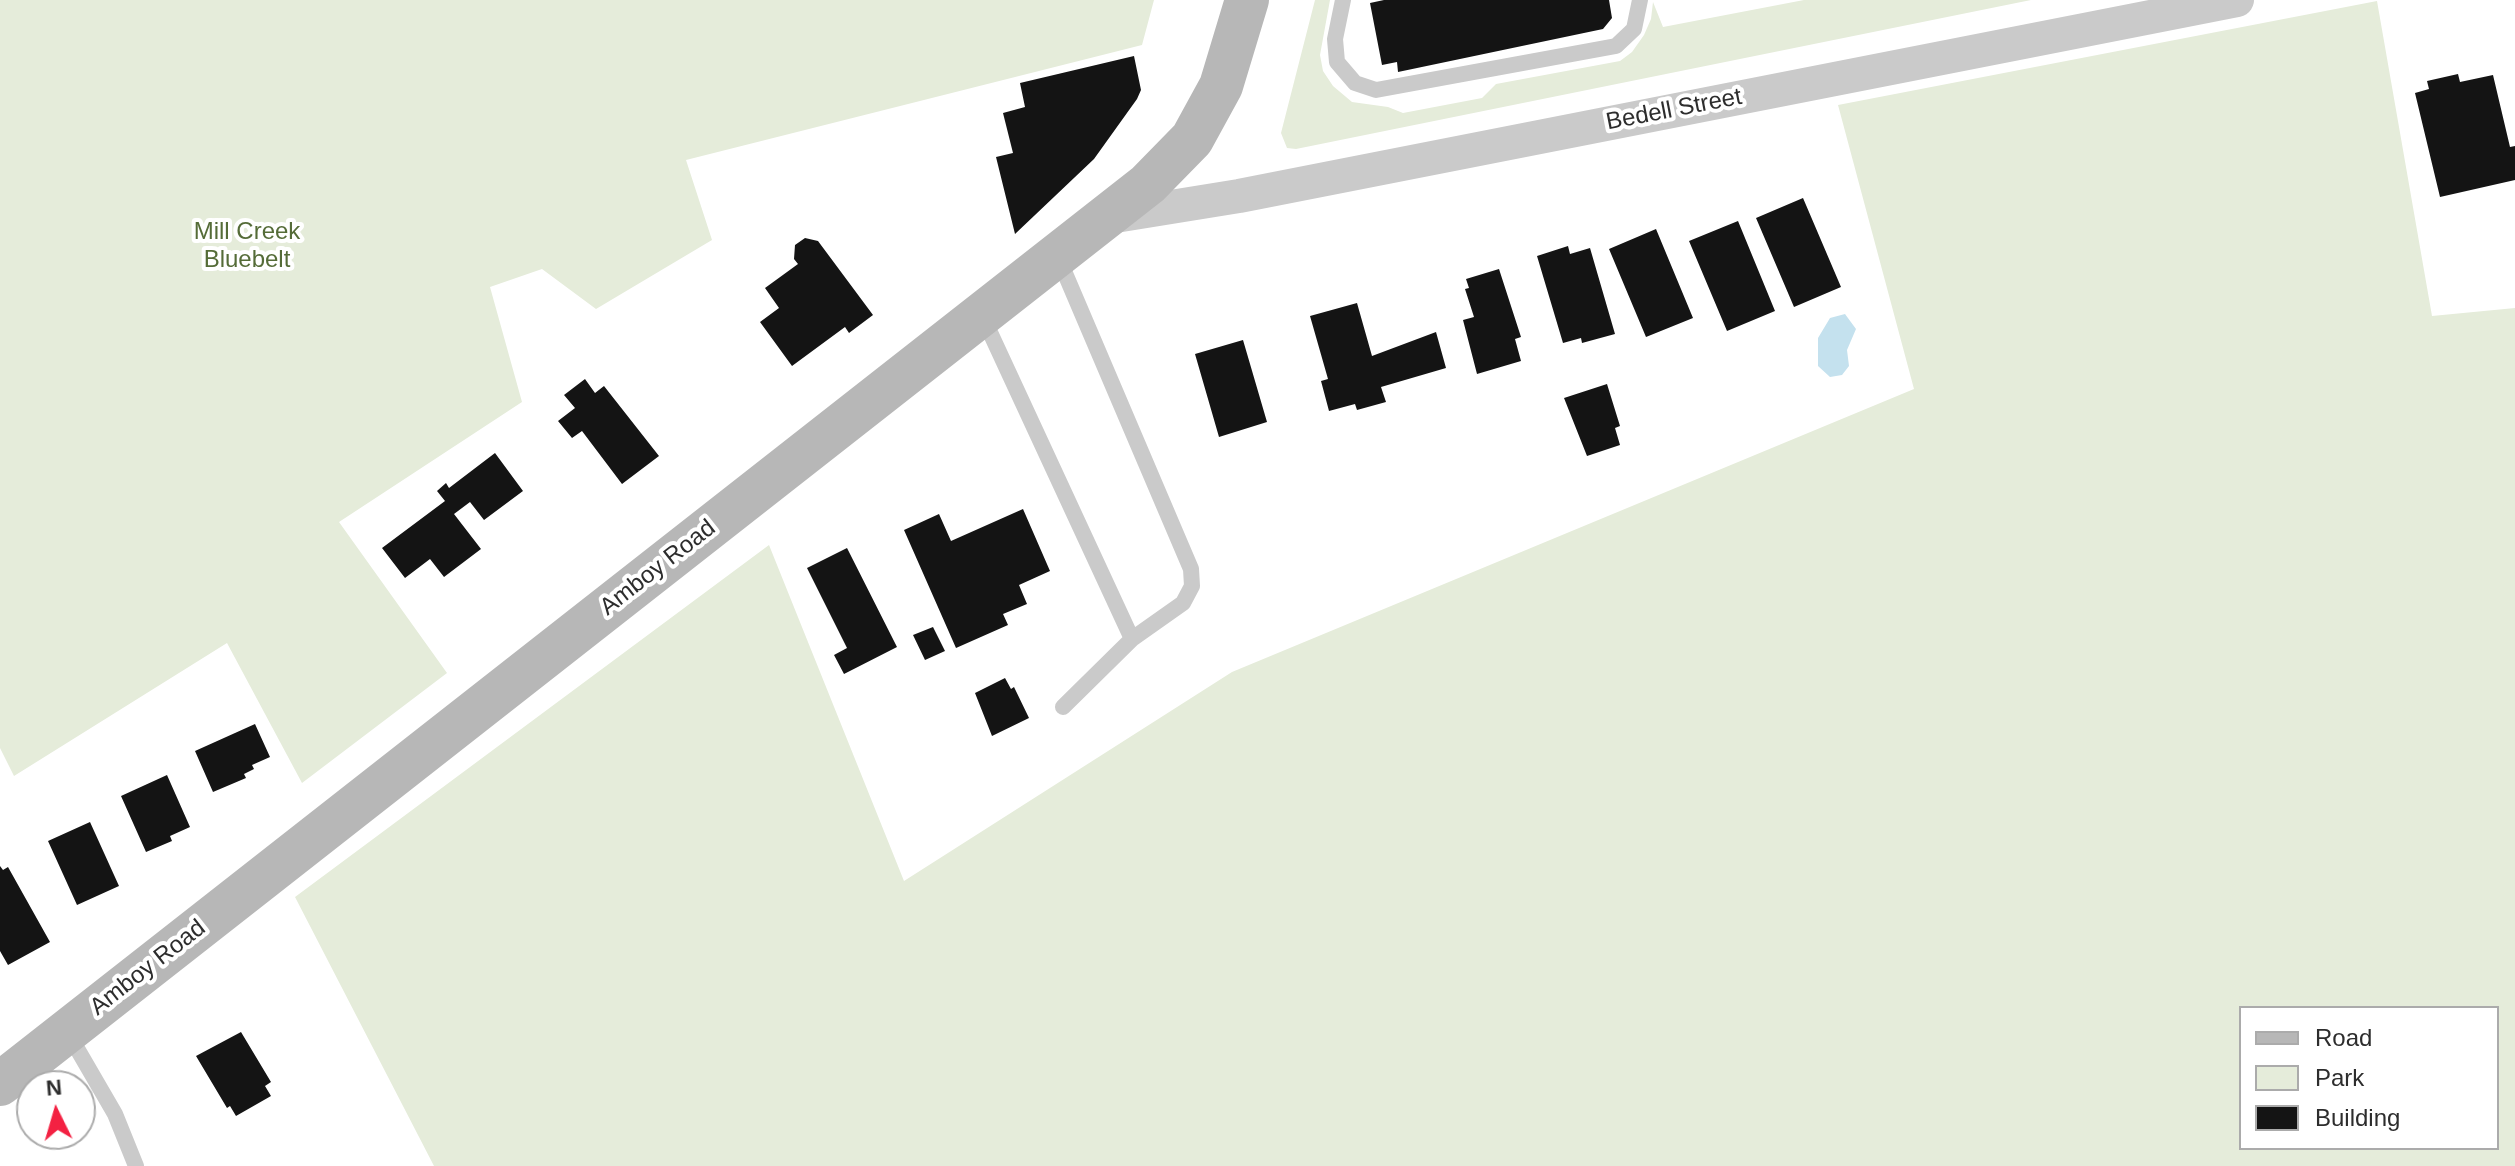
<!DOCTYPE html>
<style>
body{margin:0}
#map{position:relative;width:2515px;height:1166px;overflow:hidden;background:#fff;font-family:Arial,sans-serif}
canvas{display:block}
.legend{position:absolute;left:2239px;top:1006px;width:260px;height:144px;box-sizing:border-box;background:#fff;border:2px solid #ababab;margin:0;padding:10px 14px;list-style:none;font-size:24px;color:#2d2d2d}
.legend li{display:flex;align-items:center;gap:16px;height:40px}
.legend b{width:40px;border:2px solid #ababab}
.north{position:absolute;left:16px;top:1070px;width:80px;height:80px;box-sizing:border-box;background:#fff;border:2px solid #ababab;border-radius:50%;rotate:355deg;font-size:22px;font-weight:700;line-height:32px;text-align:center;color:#2d2d2d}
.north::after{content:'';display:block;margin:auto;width:28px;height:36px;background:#f32142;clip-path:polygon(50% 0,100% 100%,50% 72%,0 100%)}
</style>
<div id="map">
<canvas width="2515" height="1166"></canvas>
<ul class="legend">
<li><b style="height:10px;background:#b7b7b7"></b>Road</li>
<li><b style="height:22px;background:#e5ecda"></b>Park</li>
<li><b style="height:22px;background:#141414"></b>Building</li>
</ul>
<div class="north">N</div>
</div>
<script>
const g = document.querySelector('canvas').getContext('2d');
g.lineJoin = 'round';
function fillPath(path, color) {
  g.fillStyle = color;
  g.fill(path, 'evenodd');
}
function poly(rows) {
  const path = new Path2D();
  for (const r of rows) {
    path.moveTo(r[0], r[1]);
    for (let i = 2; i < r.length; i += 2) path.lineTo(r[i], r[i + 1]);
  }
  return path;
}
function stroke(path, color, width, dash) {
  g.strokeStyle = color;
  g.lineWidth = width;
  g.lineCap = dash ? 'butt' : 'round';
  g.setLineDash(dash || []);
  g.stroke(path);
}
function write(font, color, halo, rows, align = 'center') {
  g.font = font + ' Arial,sans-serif';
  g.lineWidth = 8;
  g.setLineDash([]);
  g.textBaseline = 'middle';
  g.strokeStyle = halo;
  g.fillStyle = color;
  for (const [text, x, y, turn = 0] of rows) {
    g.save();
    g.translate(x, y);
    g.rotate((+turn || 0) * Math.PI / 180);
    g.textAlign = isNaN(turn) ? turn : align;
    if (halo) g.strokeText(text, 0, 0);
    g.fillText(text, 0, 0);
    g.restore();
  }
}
fillPath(poly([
 [0,0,1154,0,1142,45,686,160,712,240,596,309,542,269,490,287,522,402,339,522,447,673,302,783,227,643,14,776,0,748],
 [1315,0,1330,0,1320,55,1323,71,1333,86,1352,102,1388,107,1403,113,1482,98,1496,84,1620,61,1632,52,1644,35,1651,19,1653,2,1663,27,1804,0,2031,0,1296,149,1287,148,1281,133],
 [2377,1,2432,316,2515,308,2515,1166,434,1166,295,897,769,545,904,881,1232,672,1914,389,1838,105],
 [2241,1008,2497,1008,2497,1148,2241,1148]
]), '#e5ecda');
fillPath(poly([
 [1845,314,1856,329,1847,350,1849,366,1842,375,1830,377,1818,366,1818,338,1830,318]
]), '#c4e1ee');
fillPath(poly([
 [1384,0,1609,0,1612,18,1603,29,1398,72,1397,62,1382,65,1370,3],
 [1134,56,1141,90,1137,99,1094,159,1015,234,996,157,1013,153,1003,113,1025,107,1020,83],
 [2458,74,2460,82,2493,75,2510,147,2515,146,2515,180,2440,197,2415,93,2429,89,2427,81],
 [1803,198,1841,287,1794,307,1756,218],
 [1738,221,1775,311,1727,331,1689,241],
 [1656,229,1693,318,1646,337,1609,249],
 [805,238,818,241,873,315,849,333,845,327,792,366,760,322,779,308,765,288,798,264,794,259,795,245],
 [1568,246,1570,254,1590,248,1615,334,1582,343,1581,338,1563,343,1537,256],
 [1499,269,1521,337,1515,339,1521,361,1477,374,1463,320,1474,317,1465,289,1469,288,1466,279],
 [1357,303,1372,356,1436,332,1446,368,1381,387,1386,402,1357,410,1355,404,1329,411,1321,381,1328,379,1310,316],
 [1243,340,1267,422,1219,437,1195,354],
 [585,379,595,393,604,386,659,456,622,484,582,431,572,438,558,421,575,408,564,395],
 [1607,384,1620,426,1615,428,1620,445,1587,456,1564,398],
 [495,453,523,491,484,520,470,502,454,514,481,549,444,577,430,559,405,578,382,548,445,501,437,491,446,483,449,488],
 [1023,509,1050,571,1019,585,1027,604,1003,614,1008,625,956,648,904,530,939,514,951,541],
 [847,548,897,647,844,674,834,655,847,648,807,568],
 [933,627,945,651,925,660,913,635],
 [1005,678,1011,689,1014,687,1029,718,992,736,975,693],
 [255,724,270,757,252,765,254,769,244,774,246,778,213,792,195,751],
 [167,775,190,827,170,836,172,841,146,852,121,796],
 [90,822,119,886,77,905,48,841],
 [0,866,3,870,8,867,50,942,8,965,0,951],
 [241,1032,271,1082,265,1086,271,1096,236,1116,230,1106,227,1108,196,1056]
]), '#141414');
stroke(poly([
 [1343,0,1335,39,1337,62,1355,83,1376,90,1616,46,1634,29,1640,0],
 [1058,257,1191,569,1192,586,1183,603,1132,639],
 [982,315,1132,639,1063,707],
 [68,1033,115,1114,136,1166]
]), '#cacaca', 16);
stroke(poly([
 [1109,217,1239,196,2237,0]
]), '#cacaca', 34);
stroke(poly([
 [0,1084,1148,184,1192,139,1221,86,1247,0]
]), '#b7b7b7', 44);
write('24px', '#2d2d2d', '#fff', [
 ["Bedell Street",1674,110,-11],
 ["Amboy Road",658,568,-38],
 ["Amboy Road",148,968,-38]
]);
write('24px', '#556c38', '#fff', [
 ["Mill Creek",247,232],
 ["Bluebelt",247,260]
]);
</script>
